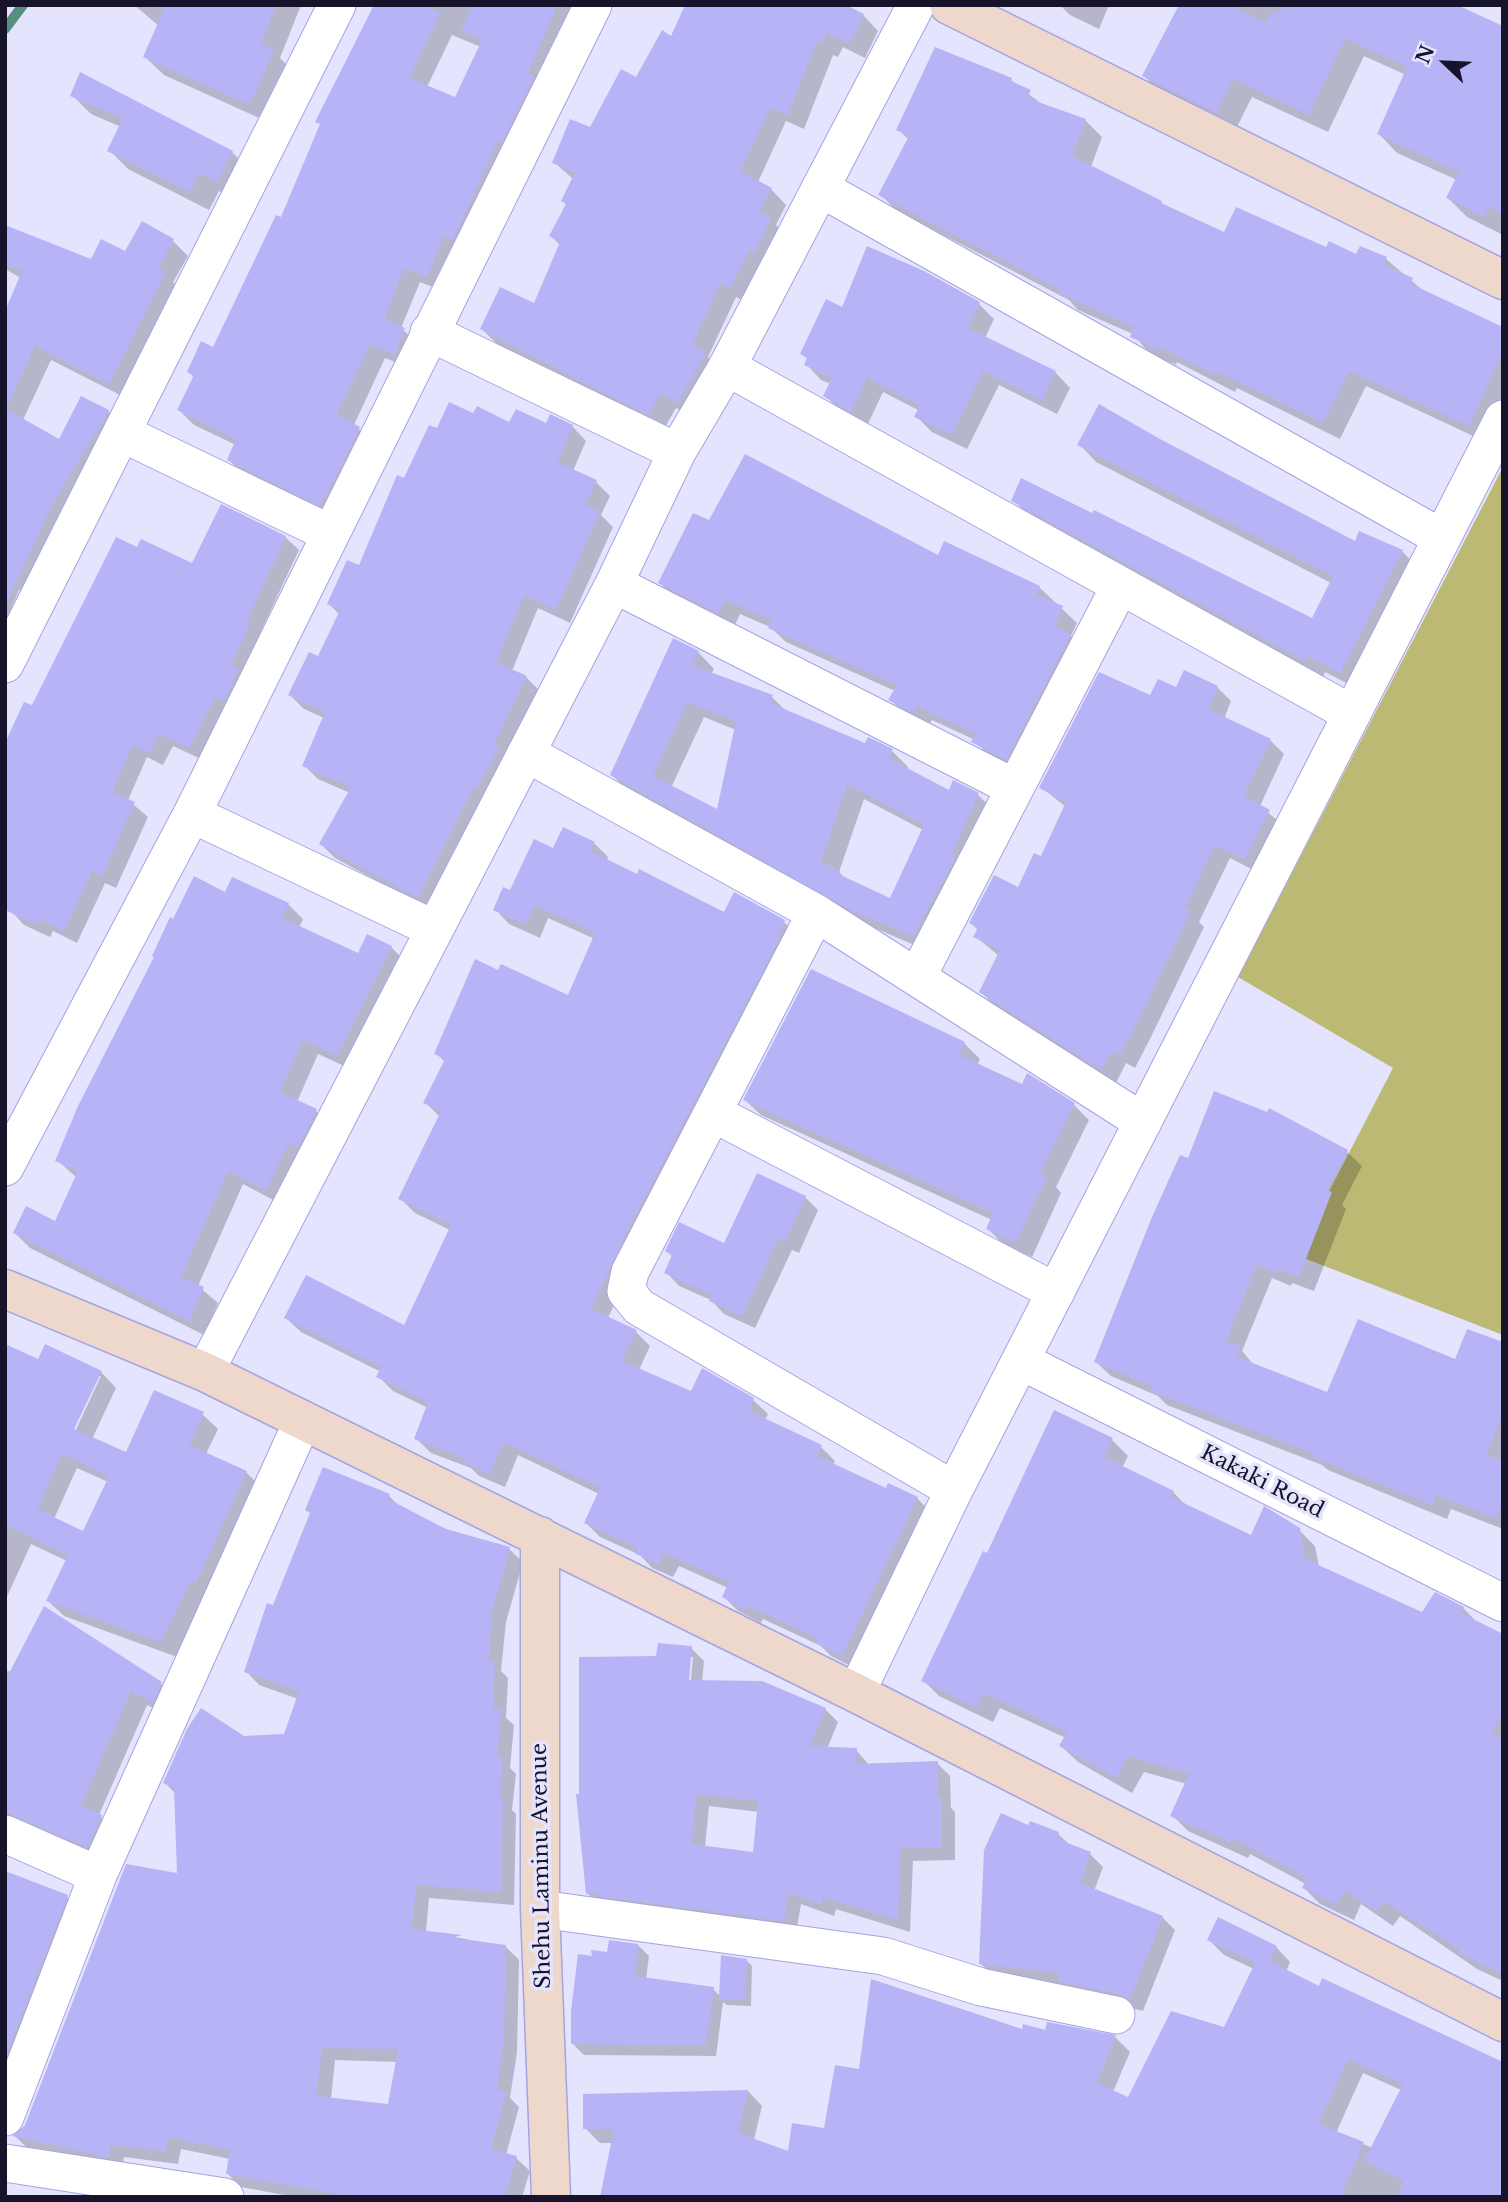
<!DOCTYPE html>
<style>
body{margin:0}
#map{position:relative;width:1508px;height:2202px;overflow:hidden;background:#e4e4fe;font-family:"Libre Baskerville",serif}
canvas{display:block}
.frame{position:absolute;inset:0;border:7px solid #16132a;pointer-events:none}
.north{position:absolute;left:1410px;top:28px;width:70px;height:70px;-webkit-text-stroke:5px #e4e4fe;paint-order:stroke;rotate:293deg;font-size:19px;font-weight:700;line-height:28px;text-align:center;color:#16132a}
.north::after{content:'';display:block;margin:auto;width:24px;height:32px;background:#16132a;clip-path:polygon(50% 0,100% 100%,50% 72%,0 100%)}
</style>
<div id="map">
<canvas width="1508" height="2202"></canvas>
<div class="frame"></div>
<div class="north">N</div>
</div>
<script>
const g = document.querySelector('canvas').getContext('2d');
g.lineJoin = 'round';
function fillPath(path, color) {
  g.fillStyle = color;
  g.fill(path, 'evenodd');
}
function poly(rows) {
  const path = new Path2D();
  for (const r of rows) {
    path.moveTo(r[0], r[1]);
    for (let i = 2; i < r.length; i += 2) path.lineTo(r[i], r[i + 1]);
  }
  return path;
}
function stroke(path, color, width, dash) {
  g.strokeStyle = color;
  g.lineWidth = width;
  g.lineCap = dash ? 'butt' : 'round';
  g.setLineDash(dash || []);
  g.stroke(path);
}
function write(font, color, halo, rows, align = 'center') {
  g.font = font + ' "Libre Baskerville",serif';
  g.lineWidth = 7;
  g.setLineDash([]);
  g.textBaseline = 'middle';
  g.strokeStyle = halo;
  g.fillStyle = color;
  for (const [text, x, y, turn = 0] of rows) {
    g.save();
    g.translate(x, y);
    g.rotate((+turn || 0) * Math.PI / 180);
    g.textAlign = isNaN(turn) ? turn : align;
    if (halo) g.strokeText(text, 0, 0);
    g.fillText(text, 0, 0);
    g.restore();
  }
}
fillPath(poly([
 [1503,467,1503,1335,1296,1255,1393,1068,1238,977]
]), '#bcb974');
fillPath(poly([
 [134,5,301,5,280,58,291,69,268,122,164,75,145,57,159,26],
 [376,5,579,5,443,291,420,282,401,328,420,345,410,368,385,358,354,425,375,443,336,520,244,475,229,460,236,445,194,425,179,410,194,378,189,372,214,350,282,220,322,126,318,122],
 [452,35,481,47,455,100,427,87],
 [1060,5,1109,5,1099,29,1070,15],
 [1181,5,1463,5,1461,9,1503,28,1503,235,1467,217,1448,198,1457,180,1397,153,1379,134,1406,75,1364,56,1328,132,1252,97,1235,131,1163,95,1144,76],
 [863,15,878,31,865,58,843,47,838,57,833,55,804,129,786,121,758,182,771,189,786,205,776,225,785,234,746,302,736,297,708,357,720,369,693,417,676,408,664,429,497,344,482,329,535,305,561,246,551,236,567,205,573,179,554,162,591,129,672,38],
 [935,49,1011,80,1044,106,1085,120,1102,137,1091,167,1161,202,1167,208,1225,234,1386,259,1426,293,1503,328,1503,404,1486,442,1366,386,1340,439,1237,388,1235,392,1177,362,1176,365,1149,353,1133,334,1078,310,1069,300,897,211,880,194,909,140,898,129],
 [72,95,232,152,251,171,237,200,219,191,209,210,128,169,109,150,121,127,91,114],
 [5,231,91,261,173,241,188,256,173,282,180,289,124,397,51,360,23,420,60,441,108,411,123,426,32,596,19,590,5,623,5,317,21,278,5,269],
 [979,304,994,319,985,338,1055,372,1070,388,1057,414,999,385,967,449,932,432,917,417,920,411,883,392,867,426,841,411,825,396,831,384,821,380,806,364,808,359,802,354,842,309],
 [474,415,510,425,572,426,586,441,573,471,596,482,610,496,601,515,613,527,570,623,538,608,512,671,526,677,540,691,432,911,335,858,321,844,350,793,318,779,304,765,324,718,304,709,290,695,319,658,339,614,329,604,359,568,404,480,438,431],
 [1159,441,1356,543,1402,551,1419,569,1358,689,1325,672,1323,677,1031,518,1013,500,1312,620,1331,583,1096,462,1079,444],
 [710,523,939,557,1039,587,1077,623,1071,636,1085,650,1021,774,989,757,975,740,932,720,928,726,906,715,891,700,895,691,786,642,770,627,740,614,734,627,675,598,660,583],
 [285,537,299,550,260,633,263,636,203,760,173,746,163,765,147,757,128,800,148,817,116,888,105,883,77,943,53,931,50,937,24,925,11,911,32,707,138,549,193,566],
 [698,652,714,669,711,674,772,697,787,712,866,745,892,751,908,767,907,770,950,792,954,783,978,795,995,811,930,952,868,925,628,791,612,775],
 [704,717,736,730,718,811,671,788],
 [864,799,923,830,891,900,846,879,839,872],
 [1217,687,1231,701,1224,719,1270,740,1284,754,1260,806,1283,825,1259,873,1230,858,1199,922,1204,927,1151,1037,1135,1068,1126,1063,1116,1083,995,1006,981,992,999,956,976,937,978,930,971,923,1019,890,1042,859,1066,807,1041,787,1151,698,1177,690],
 [594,843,608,857,607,861,725,914,735,894,784,922,799,936,640,1248,608,1318,636,1332,650,1346,639,1370,692,1393,753,1400,768,1414,765,1420,821,1447,835,1461,833,1466,887,1491,917,1498,931,1513,856,1669,831,1656,821,1646,763,1619,761,1623,738,1611,724,1597,728,1588,679,1566,673,1577,652,1568,640,1555,600,1537,586,1523,599,1494,518,1455,505,1487,479,1476,471,1468,431,1453,416,1438,428,1408,393,1391,379,1377,381,1372,301,1332,286,1318,405,1327,450,1230,415,1213,401,1199,440,1117,426,1103,445,1062,436,1053,568,998,595,939,548,918,540,938,509,924,495,909,554,851],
 [226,894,288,904,303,919,299,928,359,955,391,947,406,962,353,1070,318,1054,297,1102,316,1111,331,1126,281,1204,243,1184,198,1286,218,1303,204,1335,30,1248,15,1233,56,1223,77,1178,57,1160,173,921],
 [964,1043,980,1059,977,1065,1022,1087,1074,1105,1089,1120,1056,1187,1061,1193,1032,1257,1004,1245,988,1229,992,1220,761,1115,745,1100],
 [1347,1152,1362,1166,1342,1205,1346,1209,1314,1291,1292,1283,1291,1286,1272,1278,1242,1351,1254,1365,1328,1395,1456,1361,1502,1344,1503,1529,1451,1509,1447,1519,1328,1470,1322,1465,1167,1405,1158,1396,1111,1376,1096,1362,1189,1161],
 [805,1197,818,1210,799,1253,792,1250,755,1328,724,1314,711,1300,679,1286,666,1272,673,1257,667,1251,725,1245],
 [5,1345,38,1362,101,1372,116,1388,92,1439,127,1455,202,1414,218,1429,206,1454,246,1472,261,1487,177,1657,64,1616,48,1601,67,1561,31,1544,5,1601],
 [97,1376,101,1376,72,1438,69,1436],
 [77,1468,108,1482,84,1533,54,1519],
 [1112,1440,1128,1456,1122,1468,1173,1492,1188,1507,1252,1537,1298,1529,1315,1546,1319,1567,1423,1614,1463,1608,1478,1623,1503,1636,1503,1981,1477,1969,1400,1916,1393,1926,1361,1904,1354,1920,1320,1904,1304,1888,1306,1884,1250,1854,1248,1858,1188,1831,1172,1815,1187,1784,1144,1772,1132,1793,1078,1762,1061,1746,1066,1738,1000,1708,993,1722,939,1696,923,1680,988,1555],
 [389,1496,401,1508,446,1531,509,1549,523,1562,506,1622,501,1671,508,1678,506,1718,514,1725,510,1768,516,1774,512,1810,516,1814,514,1905,429,1898,426,1932,505,1946,519,1960,517,2052,510,2098,519,2107,506,2155,516,2158,530,2171,522,2197,295,2197,241,2187,228,2174,230,2159,181,2149,178,2164,124,2157,122,2170,28,2149,15,2136,26,2126,179,1875,176,1794,165,1783,243,1738,285,1736,298,1699,259,1685,246,1671,274,1607],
 [335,2060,397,2062,389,2105,331,2099],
 [691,1648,704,1661,702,1682,825,1709,838,1722,827,1749,856,1750,869,1765,937,1763,950,1776,951,1808,955,1812,955,1860,913,1861,910,1932,836,1909,834,1916,801,1904,796,1933,600,1906,587,1893,581,1795,658,1658],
 [689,1657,693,1657,690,1689,687,1689],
 [709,1806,759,1812,754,1854,705,1847],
 [5,1671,161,1684,176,1699,169,1716,147,1705,99,1815,116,1831,103,1861,5,1825],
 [1029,1827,1058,1834,1071,1846,1090,1854,1103,1867,1094,1891,1162,1917,1175,1930,1143,2011,1072,1993,1062,1984,994,1976,981,1964],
 [5,1884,67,1897,82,1912,5,2112],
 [1209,1940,1276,1947,1290,1962,1286,1972,1320,1988,1503,2197,602,2197,613,2143,600,2143,585,2128,584,2095,748,2091,762,2106,754,2140,789,2153,826,2130,860,2071,1023,2031,1115,2037,1130,2052,1113,2092,1129,2099,1225,2029,1254,1969,1224,1955],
 [1363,2073,1401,2090,1373,2148,1336,2133],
 [638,1945,649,1956,646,1979,713,1989,721,1997,746,1960,752,1966,751,2006,727,2005,723,2002,716,2056,584,2055,573,2044,594,1958]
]), '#0003');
stroke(poly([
 [5,29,23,5]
]), '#568e7f', 10);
fillPath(poly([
 [166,5,276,5,261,44,274,50,250,105,143,57],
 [374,5,425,5,440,13,409,78,455,97,482,40,461,31,473,5,557,5,528,73,534,76,502,142,498,140,453,240,444,236,427,277,404,268,384,319,405,328,395,354,370,344,336,415,360,427,320,506,227,460,236,439,177,410,194,375,187,372,201,341,213,347,276,215,281,217,320,124,315,122],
 [685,5,846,5,864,14,849,44,827,33,822,43,817,40,788,115,771,107,740,171,772,188,759,212,771,217,755,252,750,249,730,288,720,283,692,345,706,353,677,403,660,394,648,415,480,329,500,287,534,303,560,242,549,236,566,204,561,201,575,172,552,163,570,119,590,127,621,69,636,77,662,30,671,36],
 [1179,5,1231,5,1266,23,1272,11,1279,14,1284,5,1457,5,1503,26,1503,214,1489,207,1484,217,1446,198,1459,172,1377,134,1407,67,1345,38,1309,115,1233,79,1216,113,1142,76],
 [935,47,1012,78,1011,81,1031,90,1027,98,1086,119,1072,156,1162,201,1161,203,1224,232,1236,207,1326,247,1329,241,1356,254,1360,246,1387,257,1384,265,1413,278,1411,284,1503,327,1503,351,1469,426,1349,371,1323,423,1219,372,1217,376,1160,347,1159,350,1130,337,1134,327,1059,293,1061,290,878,195,909,136,896,130],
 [80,72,233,151,217,182,200,173,190,192,107,151,123,118,70,96],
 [142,221,174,239,158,268,166,272,109,384,35,346,6,409,59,439,81,396,109,410,52,505,5,606,5,311,22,271,5,264,5,225,91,259,101,239,125,251],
 [867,246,924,271,980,302,968,328,1056,371,1042,400,983,371,952,435,914,417,920,405,867,378,851,412,823,396,832,378,804,365,807,358,800,354,826,299,842,307],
 [449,402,473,413,477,406,509,422,516,409,546,423,550,414,573,425,557,462,597,480,585,505,600,512,556,610,524,595,496,662,527,676,494,744,499,748,478,787,474,786,418,898,319,844,351,787,302,766,325,712,288,695,309,652,318,656,340,610,327,604,347,560,359,565,397,475,404,478,429,425,437,428],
 [1099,404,1160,439,1355,541,1359,531,1403,550,1340,673,1307,656,1305,661,1011,501,1021,478,1092,513,1094,510,1312,618,1333,576,1077,445],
 [745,454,938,555,944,541,1040,586,1036,595,1063,606,1054,627,1071,634,1006,760,971,742,976,734,917,706,913,713,888,700,897,685,768,628,772,620,725,600,718,613,658,583,693,513,709,520],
 [221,504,286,536,247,620,251,621,231,665,238,668,224,702,215,698,189,748,159,734,150,753,133,745,112,792,135,802,102,876,92,871,64,931,39,919,37,925,5,910,5,743,24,702,32,705,116,537,137,547,141,539,192,563],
 [673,638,699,651,691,665,773,695,770,703,865,743,868,737,893,749,888,758,949,790,953,780,979,793,952,853,956,856,913,936,849,909,610,775],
 [687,702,736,721,717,809,653,776],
 [847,784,924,825,890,898,838,874,840,871,821,862],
 [1184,670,1218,686,1208,709,1271,739,1244,796,1270,810,1244,860,1215,845,1185,908,1191,911,1137,1023,1120,1055,1112,1051,1101,1070,979,992,1000,950,973,937,978,928,969,923,994,875,1018,887,1034,853,1041,856,1066,802,1039,788,1099,672,1150,695,1158,679,1176,687],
 [563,827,595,842,590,851,637,874,639,869,724,912,734,892,785,920,773,951,626,1233,591,1309,637,1330,622,1361,691,1391,702,1368,754,1398,749,1411,822,1445,817,1456,886,1488,888,1483,918,1497,842,1656,815,1642,817,1638,748,1606,746,1610,722,1597,729,1582,664,1553,659,1564,636,1554,638,1548,584,1523,600,1488,504,1442,490,1474,463,1462,464,1458,414,1439,428,1402,376,1377,381,1367,284,1318,306,1275,404,1325,451,1225,398,1199,441,1111,423,1103,445,1059,434,1054,475,959,498,970,501,964,568,995,595,933,534,905,525,925,493,910,503,887,510,890,534,839,553,848],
 [194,876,225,892,232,877,289,903,282,918,358,953,367,934,392,946,337,1056,303,1040,280,1092,317,1109,298,1147,289,1143,266,1190,228,1171,181,1277,204,1287,189,1321,13,1233,26,1206,55,1221,78,1171,55,1161,78,1106,154,957,152,956,170,917,173,919],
 [811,969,965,1042,959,1055,1022,1084,1027,1073,1075,1103,1040,1173,1047,1176,1016,1243,986,1229,993,1213,743,1100],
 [1214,1091,1267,1112,1269,1108,1348,1150,1327,1190,1332,1192,1299,1277,1277,1269,1275,1273,1257,1264,1226,1341,1241,1347,1237,1357,1327,1392,1358,1319,1455,1359,1467,1329,1503,1342,1503,1413,1486,1455,1503,1461,1503,1501,1496,1518,1436,1495,1432,1505,1311,1456,1312,1453,1150,1391,1152,1386,1094,1362,1152,1217,1180,1155,1188,1158],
 [757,1173,806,1196,785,1241,779,1238,742,1316,709,1301,712,1295,664,1273,672,1255,665,1251,679,1222,724,1243],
 [5,1344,38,1359,45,1344,102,1371,74,1429,126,1452,154,1390,204,1412,189,1445,247,1471,196,1583,191,1580,161,1642,46,1601,68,1555,5,1525],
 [62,1454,109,1476,83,1531,37,1509],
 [1054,1410,1113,1438,1104,1457,1174,1491,1171,1497,1251,1535,1264,1506,1300,1528,1305,1559,1422,1612,1435,1592,1464,1607,1461,1613,1503,1634,1503,1712,1491,1733,1503,1740,1503,1974,1459,1953,1460,1950,1384,1901,1376,1911,1345,1890,1337,1905,1302,1888,1307,1878,1234,1839,1232,1843,1170,1816,1189,1774,1128,1756,1116,1778,1059,1746,1067,1732,984,1693,977,1708,921,1681,983,1551,987,1553],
 [323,1467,390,1494,388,1499,446,1529,510,1547,493,1608,488,1662,495,1662,493,1710,501,1710,497,1758,503,1758,499,1798,503,1798,501,1892,416,1885,412,1929,462,1935,451,1938,506,1945,504,2038,497,2089,506,2092,491,2149,517,2156,505,2197,353,2197,226,2174,230,2150,168,2137,165,2151,111,2145,109,2157,12,2136,25,2125,126,1864,177,1873,174,1788,163,1783,187,1729,201,1708,244,1736,284,1734,299,1691,244,1672,267,1603,273,1605,310,1513,305,1510],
 [322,2048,398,2049,388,2104,316,2096],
 [44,1606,162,1682,153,1702,131,1691,81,1805,102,1815,87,1847,5,1812,5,1681],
 [658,1643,692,1646,689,1680,762,1681,826,1708,810,1746,857,1748,856,1764,938,1761,938,1797,942,1797,942,1848,901,1848,898,1920,823,1897,821,1904,788,1893,784,1921,598,1896,598,1892,586,1894,576,1794,579,1794,579,1657,656,1656],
 [697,1794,758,1801,753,1852,691,1844],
 [1001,1813,1028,1825,1030,1821,1059,1832,1057,1839,1091,1852,1080,1883,1163,1916,1130,1999,1120,1994,1057,1981,1059,1973,979,1964,984,1850],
 [5,1871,68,1895,5,2058],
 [1218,1917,1277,1946,1269,1961,1319,1986,1322,1978,1503,2062,1503,2197,1397,2197,1404,2181,1364,2161,1403,2084,1348,2059,1318,2124,1364,2142,1341,2197,600,2197,614,2129,583,2129,583,2094,748,2090,738,2133,788,2151,792,2123,824,2128,835,2065,859,2069,871,1979,1022,2029,1023,2024,1045,2030,1047,2022,1116,2035,1097,2083,1128,2097,1171,2011,1224,2027,1255,1963,1207,1940],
 [609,1940,638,1944,635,1976,714,1987,705,2046,571,2044,571,2011,578,1954,592,1956,591,1950,607,1952],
 [721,1955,747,1959,745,2000,719,2000]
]), '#b6b3f6');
const street = poly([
 [820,188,1442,538],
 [429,332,677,452],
 [727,367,1352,714],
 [122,433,329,533],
 [614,584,1015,788],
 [5,664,337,5],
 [526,753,816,913,1143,1122],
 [192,814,434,929],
 [816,913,630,1272,626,1291,639,1307,954,1490],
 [917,977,1120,586],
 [713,1113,1056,1292],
 [5,1167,192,814,593,5],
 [1021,1361,1503,1603],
 [205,1372,614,584,677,452,727,367,916,5],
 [856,1693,954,1490,1503,419],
 [5,1834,98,1875],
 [540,1909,883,1956,981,1987,1116,2015],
 [5,2117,98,1875,303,1420],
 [5,2163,225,2197]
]);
const secondary = poly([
 [949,5,1503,280],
 [5,1289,205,1372,856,1693,1503,2022],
 [540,1536,540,1909,551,2197]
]);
stroke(street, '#a6a3e1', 39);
stroke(secondary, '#a6a3e1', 41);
stroke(street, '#fff', 37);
stroke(secondary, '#eed7cb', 38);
write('21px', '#16132a', '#e4e4fe', [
 ["Kakaki Road",1262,1482,27],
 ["Shehu Laminu Avenue",542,1866,-91]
]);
</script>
